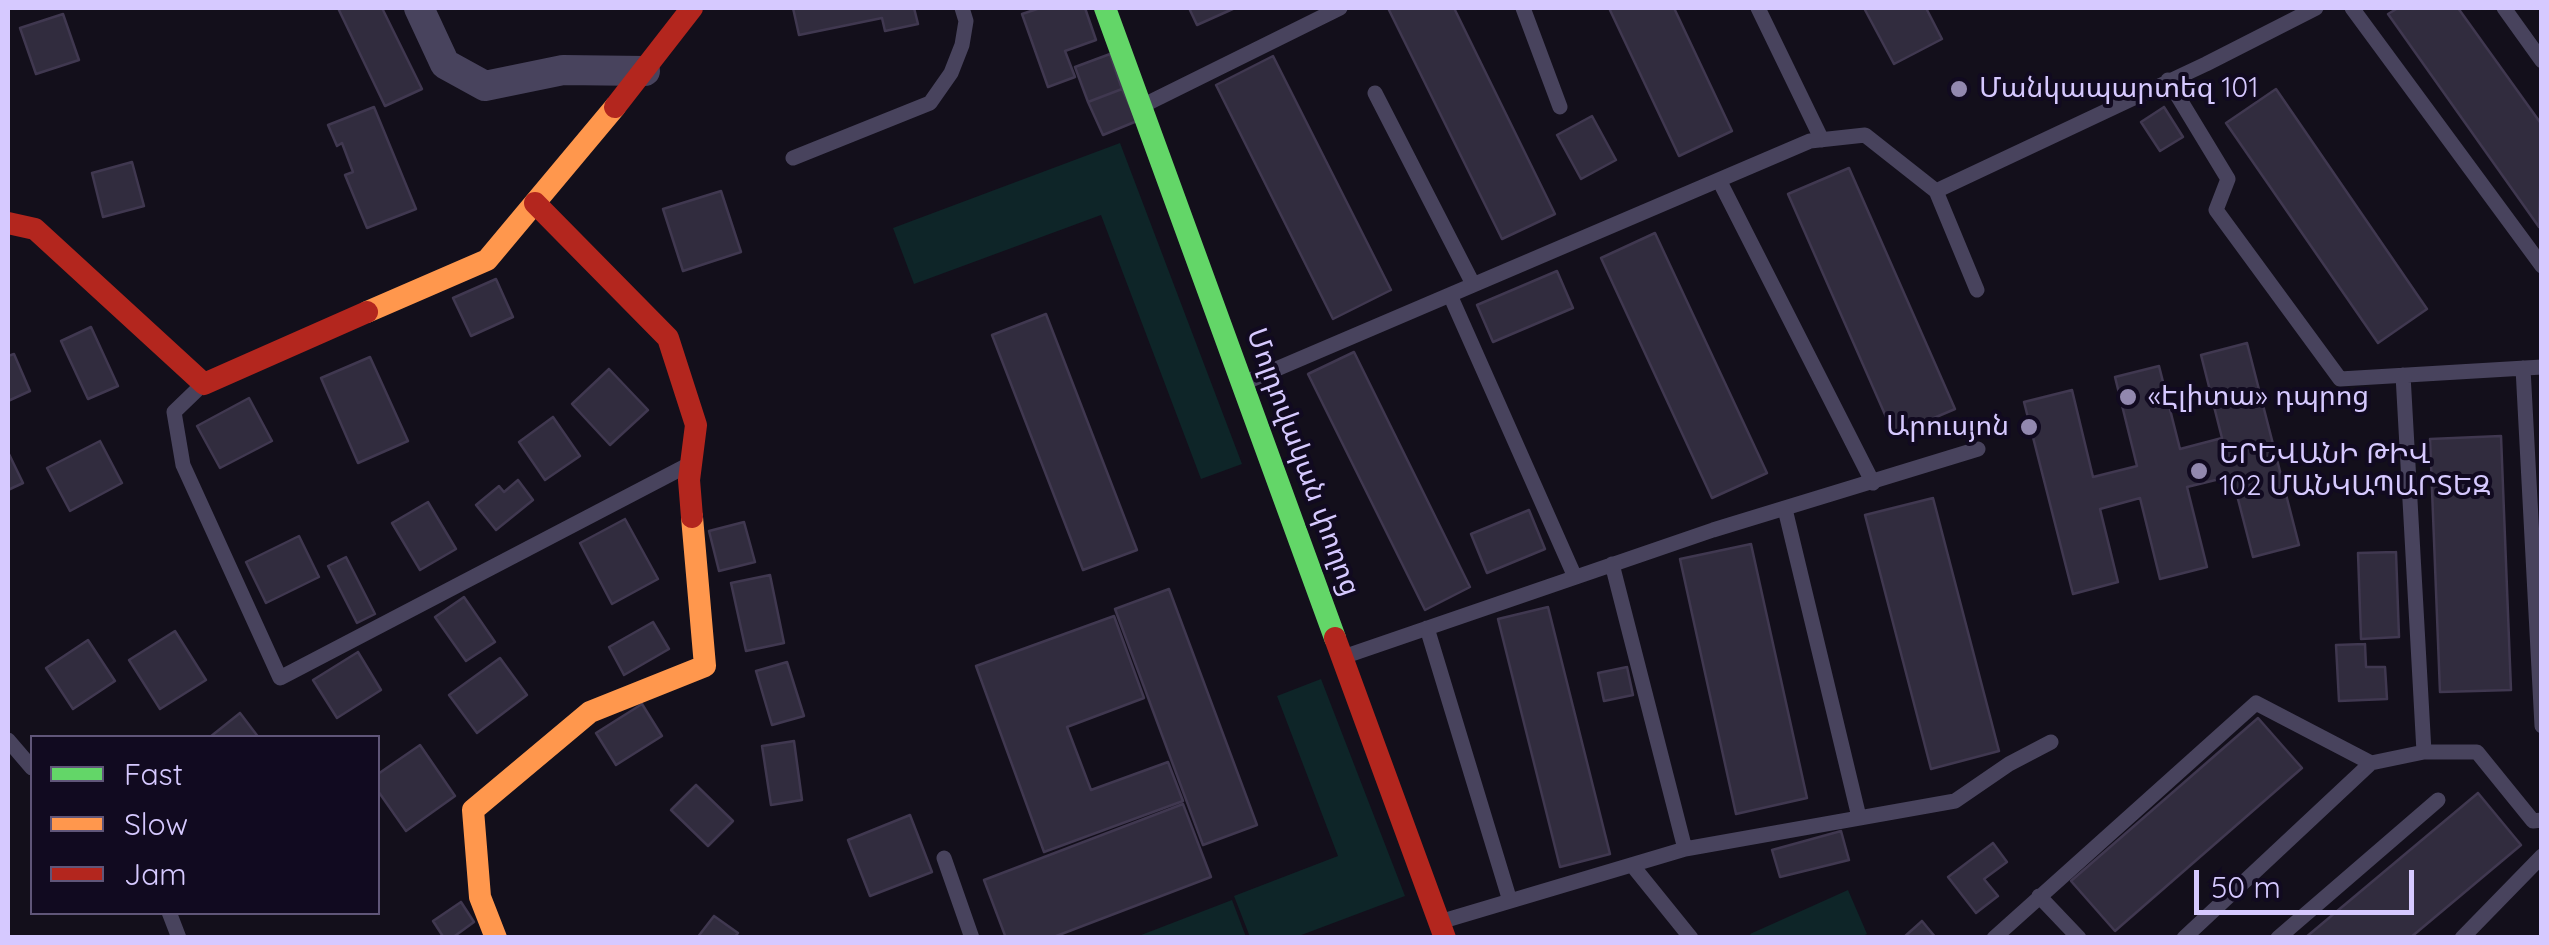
<!DOCTYPE html>
<meta charset="utf-8">
<style>
body{margin:0}
#map{position:relative;width:2549px;height:945px;overflow:hidden;background:#130f1b;font-family:Quicksand,sans-serif}
canvas{display:block}
.frame{position:absolute;inset:0;border:10px solid #d6c9ff;pointer-events:none}
.legend{position:absolute;left:30px;top:735px;width:350px;height:180px;box-sizing:border-box;background:#110a20;border:2px solid #605679;margin:0;padding:12px 18px;list-style:none;font-size:30px;color:#d6c9ff}
.legend li{display:flex;align-items:center;gap:20px;height:50px}
.legend b{width:50px;border:2px solid #605679}
.scale{position:absolute;left:2194px;top:870px;width:220px;height:45px;box-sizing:border-box;border:5px solid #d6c9ff;border-top:0;padding-left:12px;font-size:30px;line-height:35px;white-space:nowrap;color:#d6c9ff;-webkit-text-stroke:8px #110a20;paint-order:stroke}
</style>
<div id="map">
<canvas width="2549" height="945"></canvas>
<div class="frame"></div>
<ul class="legend">
<li><b style="height:12px;background:#63d668"></b>Fast</li>
<li><b style="height:12px;background:#ff974d"></b>Slow</li>
<li><b style="height:12px;background:#b3261e"></b>Jam</li>
</ul>
<div class="scale">50 m</div>
</div>
<script>
const g = document.querySelector('canvas').getContext('2d');
g.lineJoin = 'round';
function fillPath(path, color) {
  g.fillStyle = color;
  g.fill(path, 'evenodd');
}
function poly(rows) {
  const path = new Path2D();
  for (const r of rows) {
    path.moveTo(r[0], r[1]);
    for (let i = 2; i < r.length; i += 2) path.lineTo(r[i], r[i + 1]);
  }
  return path;
}
function stroke(path, color, width, dash) {
  g.strokeStyle = color;
  g.lineWidth = width;
  g.lineCap = dash ? 'butt' : 'round';
  g.setLineDash(dash || []);
  g.stroke(path);
}
function write(font, color, halo, rows, align = 'center') {
  g.font = font + ' Quicksand,"Noto Sans Armenian",sans-serif';
  g.lineWidth = 8;
  g.setLineDash([]);
  g.textBaseline = 'middle';
  g.strokeStyle = halo;
  g.fillStyle = color;
  for (const [text, x, y, turn = 0] of rows) {
    g.save();
    g.translate(x, y);
    g.rotate((+turn || 0) * Math.PI / 180);
    g.textAlign = isNaN(turn) ? turn : align;
    if (halo) g.strokeText(text, 0, 0);
    g.fillText(text, 0, 0);
    g.restore();
  }
}
fillPath(poly([
 [1120,143,1242,464,1201,479,1101,215,914,284,893,228],
 [1321,679,1405,896,1296,937,1250,937,1234,896,1338,856,1277,696],
 [1848,890,1867,934,1859,938,1752,937,1750,934],
 [1232,900,1246,937,1136,937]
]), '#0e2528');
const building = poly([
 [338,8,382,8,422,89,385,106,338,8],
 [793,8,914,8,918,24,885,31,882,18,799,35,793,8],
 [1040,8,1085,8,1096,40,1065,51,1075,77,1048,87,1022,14,1040,8],
 [1189,8,1235,8,1197,25,1189,8],
 [1388,8,1454,8,1555,214,1502,239,1388,8],
 [1609,8,1674,8,1732,131,1679,156,1609,8],
 [1864,8,1926,8,1942,39,1894,64,1864,8],
 [2398,8,2458,8,2542,125,2539,227,2388,14,2398,8],
 [63,14,79,60,36,74,20,28,63,14],
 [1110,54,1122,89,1088,102,1075,67,1110,54],
 [1273,56,1391,290,1333,319,1216,85,1273,56],
 [1122,89,1137,121,1103,135,1088,102,1122,89],
 [2276,89,2427,309,2378,343,2226,123,2276,89],
 [374,107,416,209,367,228,345,175,353,172,342,143,337,146,328,125,374,107],
 [2164,107,2183,137,2160,151,2141,122,2164,107],
 [1592,116,1616,160,1581,179,1557,135,1592,116],
 [132,162,144,206,103,217,92,173,132,162],
 [1849,168,1955,409,1894,435,1788,194,1849,168],
 [721,191,741,252,683,271,663,209,721,191],
 [1655,233,1767,473,1712,498,1601,258,1655,233],
 [1557,271,1573,308,1493,342,1477,305,1557,271],
 [496,279,513,317,471,336,453,298,496,279],
 [1046,314,1137,550,1083,570,992,335,1046,314],
 [91,327,118,386,88,399,61,341,91,327],
 [2247,343,2299,545,2253,557,2232,476,2187,487,2207,567,2160,579,2140,498,2100,509,2118,582,2073,594,2024,402,2072,390,2093,477,2137,466,2115,377,2159,366,2180,449,2222,438,2201,355,2247,343],
 [1354,352,1470,587,1425,610,1308,374,1354,352],
 [14,354,30,391,8,401,8,356,14,354],
 [370,357,408,441,358,463,321,378,370,357],
 [609,369,648,410,610,445,572,404,609,369],
 [249,398,272,441,220,468,197,426,249,398],
 [553,417,580,456,545,480,519,442,553,417],
 [2501,436,2511,690,2440,692,2430,439,2501,436],
 [100,441,122,483,70,511,47,468,100,441],
 [8,452,23,483,8,490,8,452],
 [518,480,533,500,496,530,476,505,499,486,504,492,518,480],
 [1933,498,1999,751,1931,769,1865,515,1933,498],
 [428,502,456,549,420,570,392,523,428,502],
 [1529,510,1545,549,1487,573,1471,534,1529,510],
 [625,519,658,579,612,604,580,543,625,519],
 [744,522,755,562,719,571,709,531,744,522],
 [299,536,319,577,266,603,246,562,299,536],
 [1751,544,1807,798,1736,814,1680,559,1751,544],
 [2396,552,2399,637,2361,639,2358,553,2396,552],
 [346,557,375,614,357,623,328,566,346,557],
 [770,575,784,643,746,651,731,583,770,575],
 [1169,589,1257,825,1203,845,1115,609,1169,589],
 [464,597,495,642,466,661,435,617,464,597],
 [1548,607,1610,854,1560,867,1498,619,1548,607],
 [1114,616,1144,698,1067,727,1091,790,1168,762,1183,801,1044,852,976,666,1114,616],
 [653,622,669,649,624,675,609,647,653,622],
 [175,631,206,680,160,709,129,660,175,631],
 [88,640,115,681,73,709,46,668,88,640],
 [2365,644,2366,667,2385,667,2387,699,2339,701,2336,645,2365,644],
 [358,652,381,690,337,718,313,680,358,652],
 [500,658,527,695,477,733,449,695,500,658],
 [787,662,804,716,772,725,756,671,787,662],
 [1627,667,1633,695,1604,701,1598,673,1627,667],
 [642,704,662,736,616,765,596,733,642,704],
 [240,713,259,738,211,738,210,737,240,713],
 [2258,718,2302,768,2115,931,2071,881,2258,718],
 [794,741,802,800,771,805,762,746,794,741],
 [420,745,455,796,406,831,378,791,378,774,420,745],
 [696,785,733,821,708,846,671,810,696,785],
 [2478,793,2521,845,2410,938,2305,938,2478,793],
 [1183,804,1211,877,1051,938,1006,938,984,880,1183,804],
 [910,815,932,872,870,896,848,840,910,815],
 [1841,831,1849,860,1780,877,1772,850,1841,831],
 [1993,843,2007,862,1984,879,1998,896,1976,913,1948,877,1993,843],
 [461,902,474,922,452,938,444,938,433,921,461,902],
 [714,916,738,933,734,938,697,938,714,916],
 [1922,921,1936,938,1903,938,1922,921]
]);
fillPath(building, '#312c3e');
stroke(building, '#403850', 2.5);
stroke(poly([
 [1523,8,1560,107],
 [1758,8,1822,140],
 [2352,8,2542,266],
 [2504,8,2542,61],
 [2168,80,2228,179,2216,210,2340,379,2542,367],
 [1375,93,1473,284],
 [1142,106,1340,8],
 [793,158,930,103,951,73,962,45,966,21,962,8],
 [1719,180,1873,483],
 [1936,191,1977,290],
 [1450,295,1575,577],
 [2523,368,2542,726],
 [2403,375,2424,752],
 [1246,382,1810,141,1865,135,1936,191,2206,64,2316,8],
 [201,386,174,412,183,465,280,678,686,466],
 [1785,509,1859,817],
 [1612,564,1685,849],
 [1427,628,1510,901],
 [1346,656,1713,530,1978,449],
 [8,740,32,768],
 [944,858,972,938],
 [1632,865,1691,938],
 [2039,896,2079,938],
 [169,912,179,938],
 [1443,921,1685,849,1955,801,2009,764,2051,742],
 [1994,938,2256,703,2371,763,2424,752,2477,752,2533,821,2542,820],
 [2184,938,2371,763],
 [2278,938,2438,800],
 [2462,938,2542,856]
]), '#48435d', 15);
stroke(poly([
 [419,8,445,64,485,86,563,70,645,71]
]), '#48435d', 30);
stroke(poly([
 [1105,8,1335,638]
]), '#63d668', 22);
stroke(poly([
 [367,312,487,260,615,107],
 [496,938,480,897,473,810,590,712,705,666,692,517]
]), '#ff974d', 22);
stroke(poly([
 [615,107,692,8],
 [535,203,668,338,696,425,689,480,692,517],
 [8,223,35,229,204,384,367,312],
 [1335,638,1445,938]
]), '#b3261e', 22);
for (const [x, y, r, color] of [
 [1959,89,10,"#9288af"],
 [2128,397,10,"#9288af"],
 [2029,427,10,"#9288af"],
 [2199,471,10,"#9288af"]
]) {
  const dot = new Path2D();
  dot.arc(x, y, r, 0, 2 * Math.PI);
  g.fillStyle = color;
  g.fill(dot);
  stroke(dot, '#110a20', 4);
}
write('28px', '#d6c9ff', '#110a20', [
 ["Մանկապարտեզ 101",1979,89],
 ["«Էլիտա» դպրոց",2148,397],
 ["Արուսյոն",2009,427,"right"],
 ["ԵՐԵՎԱՆԻ ԹԻՎ",2219,455],
 ["102 ՄԱՆԿԱՊԱՐՏԵԶ",2219,487]
], 'left');
write('28px', '#d6c9ff', '#110a20', [
 ["Մոլդովական փողոց",1303,462,70]
]);
</script>
